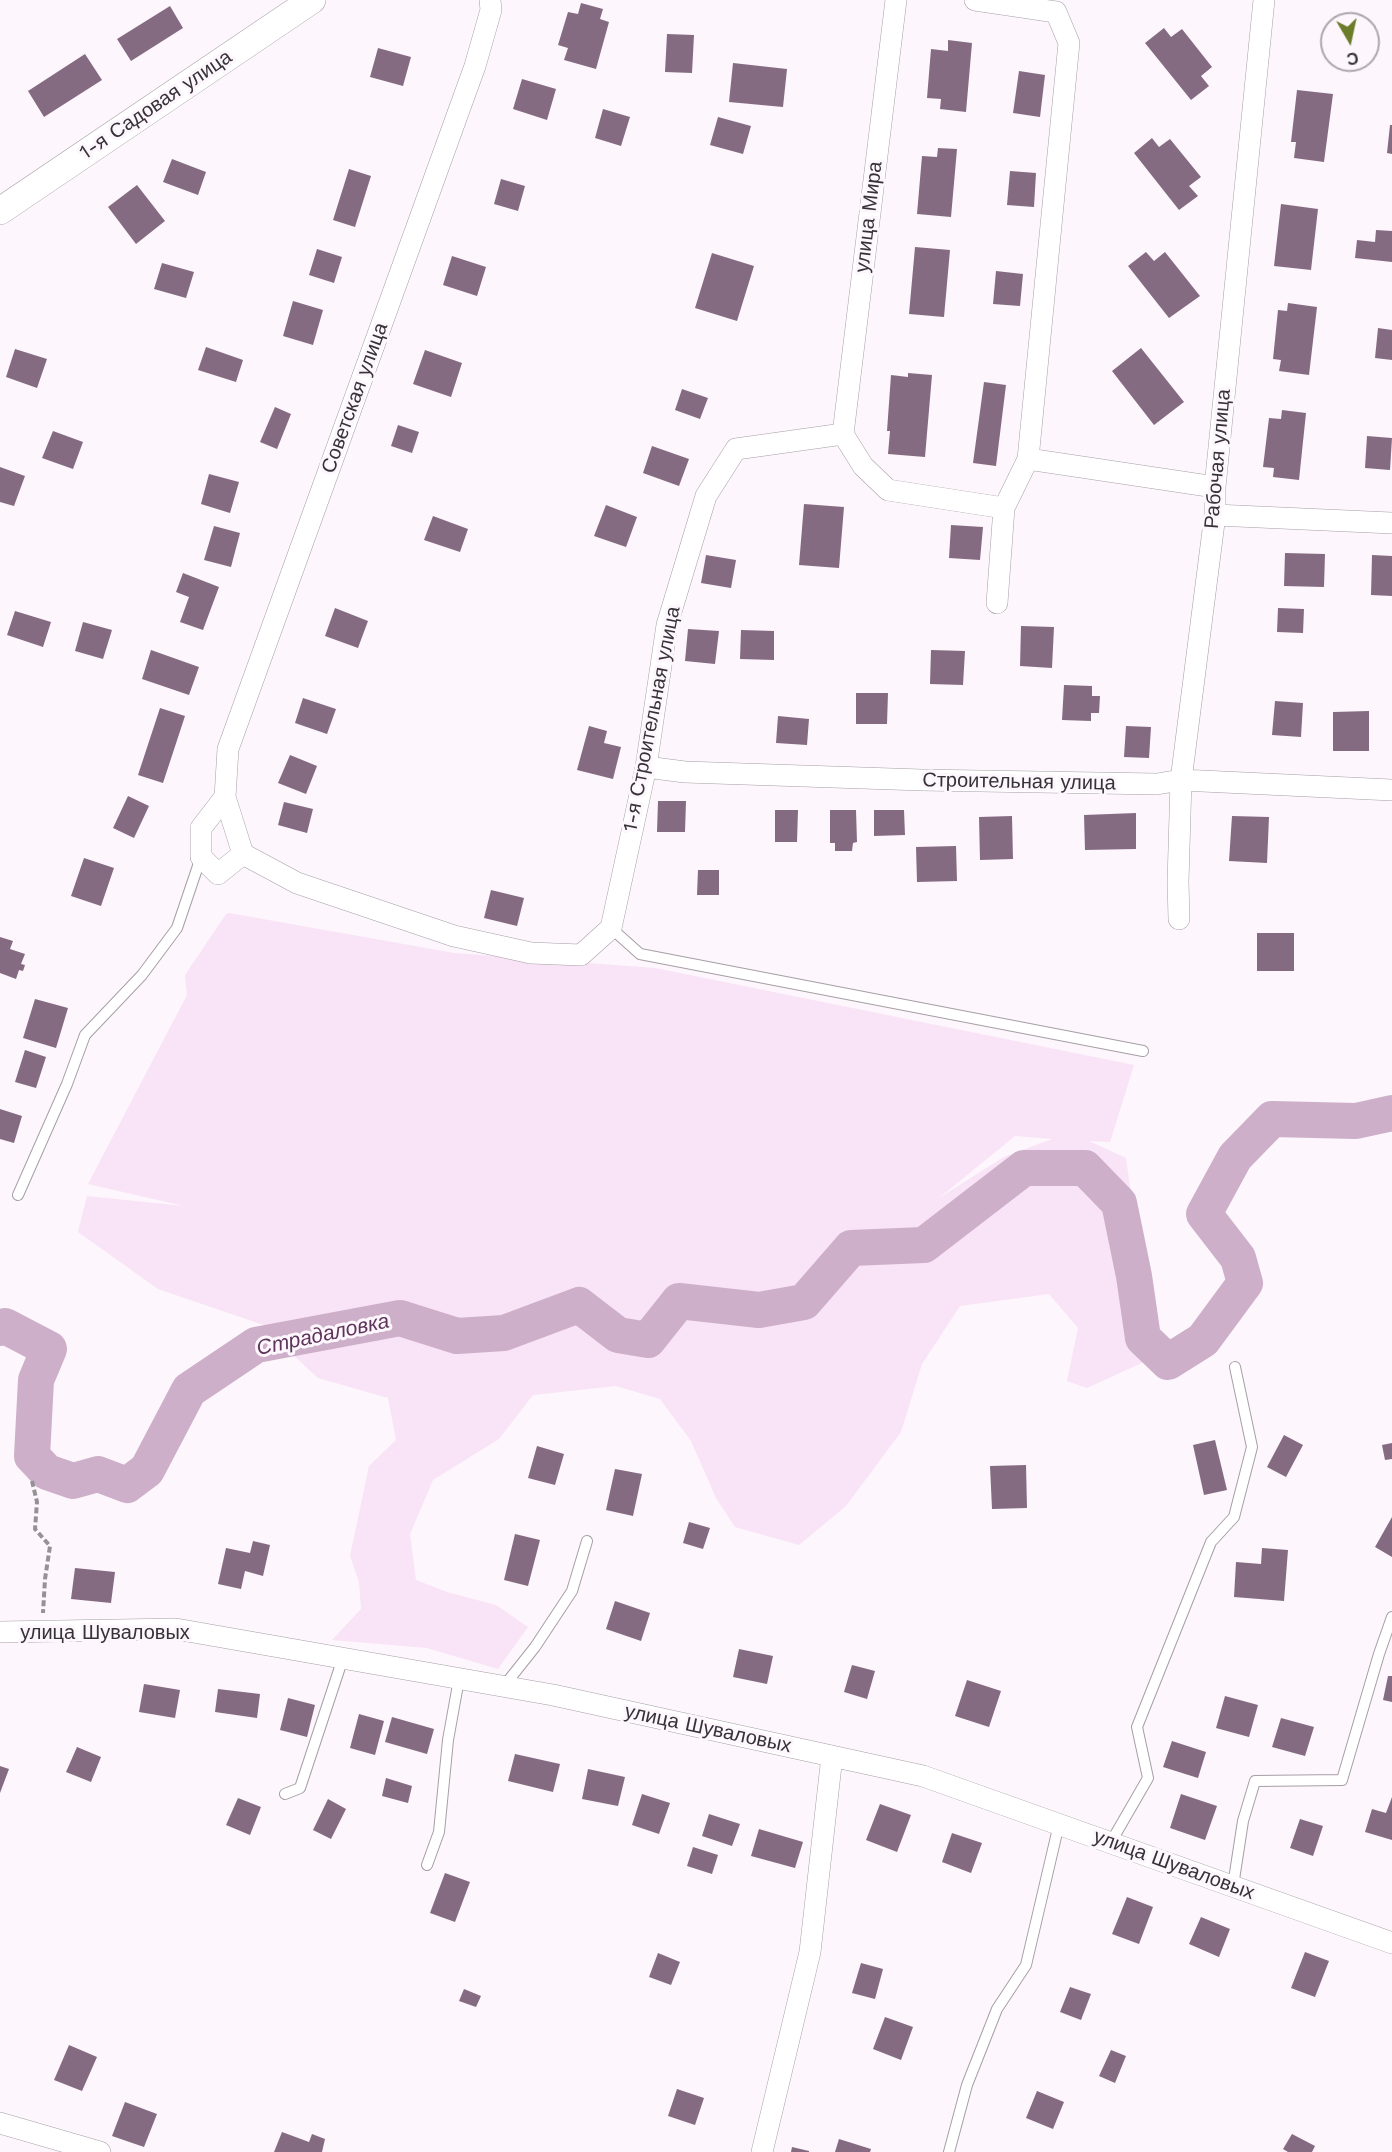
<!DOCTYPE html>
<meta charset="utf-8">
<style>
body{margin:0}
#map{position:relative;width:1392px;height:2152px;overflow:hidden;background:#fdf6fc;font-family:"Work Sans",sans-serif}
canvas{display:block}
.north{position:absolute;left:1320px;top:12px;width:60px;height:60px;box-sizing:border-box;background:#fdf6fc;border:2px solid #ada8ad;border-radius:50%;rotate:171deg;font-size:16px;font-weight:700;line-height:24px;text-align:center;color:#363336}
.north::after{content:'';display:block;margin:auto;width:21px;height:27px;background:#6b7c2a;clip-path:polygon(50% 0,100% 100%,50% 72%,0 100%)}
</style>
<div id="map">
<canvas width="1392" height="2152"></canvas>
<div class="north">С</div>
</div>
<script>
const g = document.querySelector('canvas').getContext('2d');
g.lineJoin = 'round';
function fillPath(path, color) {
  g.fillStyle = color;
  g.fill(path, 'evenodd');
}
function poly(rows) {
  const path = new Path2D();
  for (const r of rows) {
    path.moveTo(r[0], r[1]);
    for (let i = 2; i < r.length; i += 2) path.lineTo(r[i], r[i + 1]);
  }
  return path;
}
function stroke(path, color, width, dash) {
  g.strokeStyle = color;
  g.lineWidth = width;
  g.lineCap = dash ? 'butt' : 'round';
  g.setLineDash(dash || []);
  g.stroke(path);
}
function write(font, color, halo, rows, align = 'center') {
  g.font = font + ' "Work Sans",sans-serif';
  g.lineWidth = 6;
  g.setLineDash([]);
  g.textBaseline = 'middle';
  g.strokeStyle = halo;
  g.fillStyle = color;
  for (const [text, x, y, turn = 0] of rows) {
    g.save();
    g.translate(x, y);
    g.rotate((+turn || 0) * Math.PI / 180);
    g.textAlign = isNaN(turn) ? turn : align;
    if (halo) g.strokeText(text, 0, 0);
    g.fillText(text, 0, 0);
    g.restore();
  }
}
fillPath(poly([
 [229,913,454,953,655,968,1134,1065,1110,1142,1089,1141,1126,1158,1135,1222,1153,1292,1146,1361,1087,1388,1067,1381,1078,1328,1049,1294,960,1306,922,1364,901,1432,846,1506,799,1545,735,1527,716,1498,691,1441,660,1399,616,1386,533,1395,499,1439,433,1480,410,1534,416,1580,447,1592,496,1605,528,1627,498,1669,427,1648,332,1640,361,1609,359,1582,350,1556,369,1466,396,1440,388,1398,318,1378,291,1353,287,1333,158,1289,78,1232,87,1196,184,1206,88,1184,187,995,185,975,226,914],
 [1015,1136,1052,1139,1004,1157,939,1198]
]), '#f9e3f6');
stroke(poly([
 [0,1328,5,1326,49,1349,36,1380,32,1456,47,1472,73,1481,98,1474,127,1485,147,1470,189,1390,256,1345,400,1318,457,1336,504,1333,579,1305,618,1335,648,1340,679,1301,759,1310,804,1302,851,1248,924,1245,1024,1168,1085,1168,1119,1203,1134,1276,1143,1338,1168,1362,1203,1340,1245,1283,1238,1258,1204,1214,1235,1157,1272,1119,1356,1121,1392,1113]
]), '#cdafc9', 36);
fillPath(poly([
 [581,3,603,9,600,19,609,22,596,69,564,60,568,48,558,45,568,12,578,14],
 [170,6,183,28,131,61,117,39],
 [1164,28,1171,37,1182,29,1212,67,1201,76,1209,86,1191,100,1145,43],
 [667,34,694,35,692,73,665,72],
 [948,40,972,43,966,112,940,109,941,99,927,98,931,49,948,51],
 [378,48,411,57,403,86,370,77],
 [85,54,102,80,44,117,28,91],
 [733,63,787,69,783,107,729,102],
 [1019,71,1045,75,1040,117,1013,113],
 [522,79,556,89,547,120,513,109],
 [1297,90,1333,94,1324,162,1294,158,1296,142,1291,142],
 [603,109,630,117,621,146,595,138],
 [718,117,751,126,743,154,710,145],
 [1390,125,1392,125,1392,154,1387,153],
 [1152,138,1159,147,1170,139,1201,177,1189,186,1198,196,1179,210,1134,153],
 [938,148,957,149,951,217,917,214,922,156,937,157],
 [172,159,206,172,198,195,163,182],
 [349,169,371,176,355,227,333,220],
 [1010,171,1036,173,1034,207,1007,205],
 [501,179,525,186,518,211,494,204],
 [137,185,165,221,136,244,108,207],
 [1281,204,1318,209,1311,270,1274,266],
 [1376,230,1392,231,1392,262,1355,258,1357,240,1375,242],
 [915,247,950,250,944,317,909,314],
 [317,249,342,257,334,283,309,275],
 [1146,252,1154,261,1165,252,1200,296,1169,318,1128,266],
 [712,253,754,266,737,321,695,308],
 [452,256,486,267,477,296,443,285],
 [162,263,194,272,186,298,154,289],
 [996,271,1023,274,1020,306,993,304],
 [293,301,323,310,313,345,283,336],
 [1288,303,1317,307,1309,375,1279,371,1281,360,1273,359,1278,310,1287,311],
 [1378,328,1392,330,1392,360,1375,358],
 [206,347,243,360,236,382,198,370],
 [1141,348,1184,402,1154,425,1112,371],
 [15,349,47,359,37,388,6,377],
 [425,350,462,363,451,397,413,384],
 [908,373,932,375,925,457,888,454,890,431,887,431,891,375,908,377],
 [984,382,1006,385,996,466,973,463],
 [682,389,708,398,700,419,675,410],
 [275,407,291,414,277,449,260,442],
 [1282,410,1306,413,1299,480,1273,477,1274,468,1263,467,1269,418,1281,419],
 [398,425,419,432,412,453,391,446],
 [53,431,83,442,73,469,42,458],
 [1367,436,1392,438,1390,470,1365,468],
 [652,446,689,459,679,486,643,473],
 [0,467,25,476,14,506,0,502],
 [209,474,239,482,230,513,201,504],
 [804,504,844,507,839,568,799,565],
 [606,505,637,517,626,547,594,536],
 [433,516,468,529,460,552,424,540],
 [951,525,983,527,980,560,949,558],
 [214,526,240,533,231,567,204,560],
 [1285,553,1325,554,1324,587,1284,586],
 [706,555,736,560,731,588,701,583],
 [1372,555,1392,556,1392,596,1371,595],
 [183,573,219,587,203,630,180,622,189,597,176,592],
 [335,608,368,621,358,648,325,636],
 [1278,608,1304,609,1303,633,1277,632],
 [15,611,51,622,43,647,7,635],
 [83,622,112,630,103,659,75,651],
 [1021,626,1054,627,1052,668,1020,666],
 [688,629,719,631,715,664,685,661],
 [741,630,774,631,774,660,740,659],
 [151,650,199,667,189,695,142,679],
 [931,650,965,651,963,685,930,684],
 [1064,685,1092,686,1092,696,1100,696,1099,713,1091,713,1091,721,1062,720],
 [856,693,888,693,887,724,856,724],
 [303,698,336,709,327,734,295,723],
 [1275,701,1303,703,1301,737,1272,735],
 [160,708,185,716,163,783,138,775],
 [1369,711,1369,751,1333,751,1333,712],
 [778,716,809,719,807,745,776,743],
 [589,726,607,731,604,743,621,747,613,779,577,770],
 [1126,726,1151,727,1149,758,1124,757],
 [290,755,317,766,306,794,278,783],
 [128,796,149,806,134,838,113,828],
 [658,801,686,801,685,832,657,832],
 [284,802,313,809,307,833,278,825],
 [775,810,798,810,797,842,775,842],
 [830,810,856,810,857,842,853,843,852,851,835,851,835,843,830,843],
 [874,810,904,810,905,835,874,836],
 [1136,813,1136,849,1085,850,1084,815],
 [1012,816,1013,859,980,860,979,817],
 [1232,816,1269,817,1267,863,1229,861],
 [956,846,957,881,917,882,916,847],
 [84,858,114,868,101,906,71,896],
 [698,870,719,870,719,895,697,895],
 [491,890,524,898,517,926,484,918],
 [1257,933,1294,933,1294,971,1257,971],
 [0,937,13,941,10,949,25,954,21,964,25,965,23,971,19,970,16,979,0,973],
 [35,999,68,1008,56,1048,23,1038],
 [25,1050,46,1057,36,1088,15,1082],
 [0,1109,22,1116,14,1143,0,1139],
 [1284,1435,1303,1445,1286,1477,1267,1467],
 [1215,1440,1227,1490,1204,1495,1193,1445],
 [1392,1443,1392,1459,1385,1460,1382,1445],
 [537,1446,564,1454,555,1485,528,1478],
 [1026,1465,1027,1508,992,1509,990,1466],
 [615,1469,642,1474,633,1516,606,1510],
 [1392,1517,1392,1557,1375,1547],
 [689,1522,710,1528,703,1549,683,1543],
 [515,1534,540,1540,528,1586,504,1580],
 [253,1541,270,1545,263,1576,245,1571,241,1589,218,1584,226,1548,250,1553],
 [1262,1548,1288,1550,1284,1601,1234,1597,1236,1562,1261,1564],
 [75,1568,115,1572,111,1603,71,1599],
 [615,1601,650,1613,641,1641,606,1629],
 [739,1649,773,1656,767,1684,733,1677],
 [852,1665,875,1671,867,1699,844,1692],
 [1388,1676,1392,1676,1392,1702,1383,1700],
 [967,1680,1001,1691,989,1727,955,1716],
 [144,1684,180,1690,175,1718,139,1712],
 [218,1689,260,1694,257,1718,215,1712],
 [1225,1696,1258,1705,1249,1737,1216,1728],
 [288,1698,315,1705,307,1737,280,1730],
 [359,1714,384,1721,375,1755,350,1748],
 [392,1717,434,1729,427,1754,385,1742],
 [1281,1718,1314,1727,1305,1756,1272,1747],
 [1172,1741,1206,1752,1198,1778,1163,1767],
 [77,1747,101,1757,91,1782,66,1772],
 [515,1754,560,1764,553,1792,508,1781],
 [0,1766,9,1769,0,1793],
 [588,1769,625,1777,618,1806,582,1799],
 [386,1778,412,1786,408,1803,382,1796],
 [642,1794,670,1803,659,1834,632,1825],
 [1181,1794,1217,1806,1205,1840,1170,1828],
 [1392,1797,1392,1840,1365,1832,1372,1809,1386,1813],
 [238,1798,261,1807,250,1835,226,1825],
 [328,1799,346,1809,331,1839,313,1830],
 [880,1804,911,1815,897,1852,866,1840],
 [709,1814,740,1824,732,1846,702,1836],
 [1300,1819,1323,1826,1313,1856,1290,1848],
 [759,1829,803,1842,795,1868,751,1856],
 [952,1833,982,1843,971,1873,942,1862],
 [693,1847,718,1855,712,1874,687,1866],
 [445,1873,470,1882,455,1922,430,1913],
 [1127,1897,1153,1907,1139,1944,1112,1934],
 [1201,1917,1230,1929,1219,1957,1189,1944],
 [1305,1952,1329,1961,1315,1997,1291,1988],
 [658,1953,680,1962,671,1985,649,1977],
 [861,1963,883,1969,875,1999,852,1993],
 [1070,1987,1091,1994,1081,2020,1060,2012],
 [464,1989,481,1996,476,2007,459,2001],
 [885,2017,913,2027,901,2060,873,2049],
 [69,2045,97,2057,82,2091,54,2080],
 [1111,2050,1126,2056,1115,2083,1099,2076],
 [677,2089,704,2098,695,2125,668,2116],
 [1037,2091,1064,2102,1053,2129,1026,2118],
 [125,2102,157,2114,144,2147,112,2136],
 [282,2132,309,2142,312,2134,325,2139,322,2152,274,2152],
 [1292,2134,1315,2146,1312,2152,1288,2152,1283,2149],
 [839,2139,871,2149,870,2152,835,2152],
 [792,2147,809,2151,809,2152,791,2152]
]), '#856b82');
const service = poly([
 [611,928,640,954,1143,1051],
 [18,1195,67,1084,85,1035,142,975,177,928,201,857],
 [504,1686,535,1647,572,1591,587,1541],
 [285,1794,300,1788,343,1658],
 [1111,1842,1148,1778,1137,1727,1211,1542,1234,1517,1252,1447,1235,1367],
 [427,1865,439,1832,448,1740,459,1679],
 [1233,1886,1243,1821,1255,1781,1342,1780,1379,1654,1392,1617],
 [949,2152,967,2085,997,2009,1026,1965,1059,1824]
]);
const minor = poly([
 [975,0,1056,12,1069,43,1028,459,1004,508,997,603],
 [843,434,896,0],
 [843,434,863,466,888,490,1004,508],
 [1028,459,1215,487],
 [1215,515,1392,523],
 [646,767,685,772,922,780,1157,784,1181,780,1392,790],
 [225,797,201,828,201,857,218,874,243,854,225,797,228,749,475,66,491,10,490,0],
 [243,854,297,883,454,936,531,953,581,955,611,928,646,767,667,625,706,496,736,449,843,434],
 [1179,919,1178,882,1181,780,1215,515,1215,487,1264,0],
 [0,1632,176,1629,553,1695,923,1776,1392,1943],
 [0,2123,100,2152],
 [762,2152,810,1952,832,1756]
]);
const tertiary = poly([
 [0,211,312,0]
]);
stroke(service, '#a69fa5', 12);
stroke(minor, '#a69fa5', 22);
stroke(tertiary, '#a69fa5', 28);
stroke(poly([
 [32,1481,37,1502,35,1529,50,1546,45,1579,43,1613]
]), '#969195', 4, [6, 3]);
stroke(service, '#fff', 10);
stroke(minor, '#fff', 21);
stroke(tertiary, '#fff', 27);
write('20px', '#363336', '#fdf6fc', [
 ["1-я Садовая улица",156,105,-34],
 ["улица Мира",869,217,-83],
 ["Советская улица",355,398,-70],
 ["Рабочая улица",1218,459,-85],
 ["1-я Строительная улица",652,719,-79],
 ["Строительная улица",1019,782,1],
 ["улица Шуваловых",105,1633],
 ["улица Шуваловых",708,1729,12],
 ["улица Шуваловых",1174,1865,20]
]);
write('italic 21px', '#5d355a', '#fdf6fc', [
 ["Страдаловка",323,1335,-12]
]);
</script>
